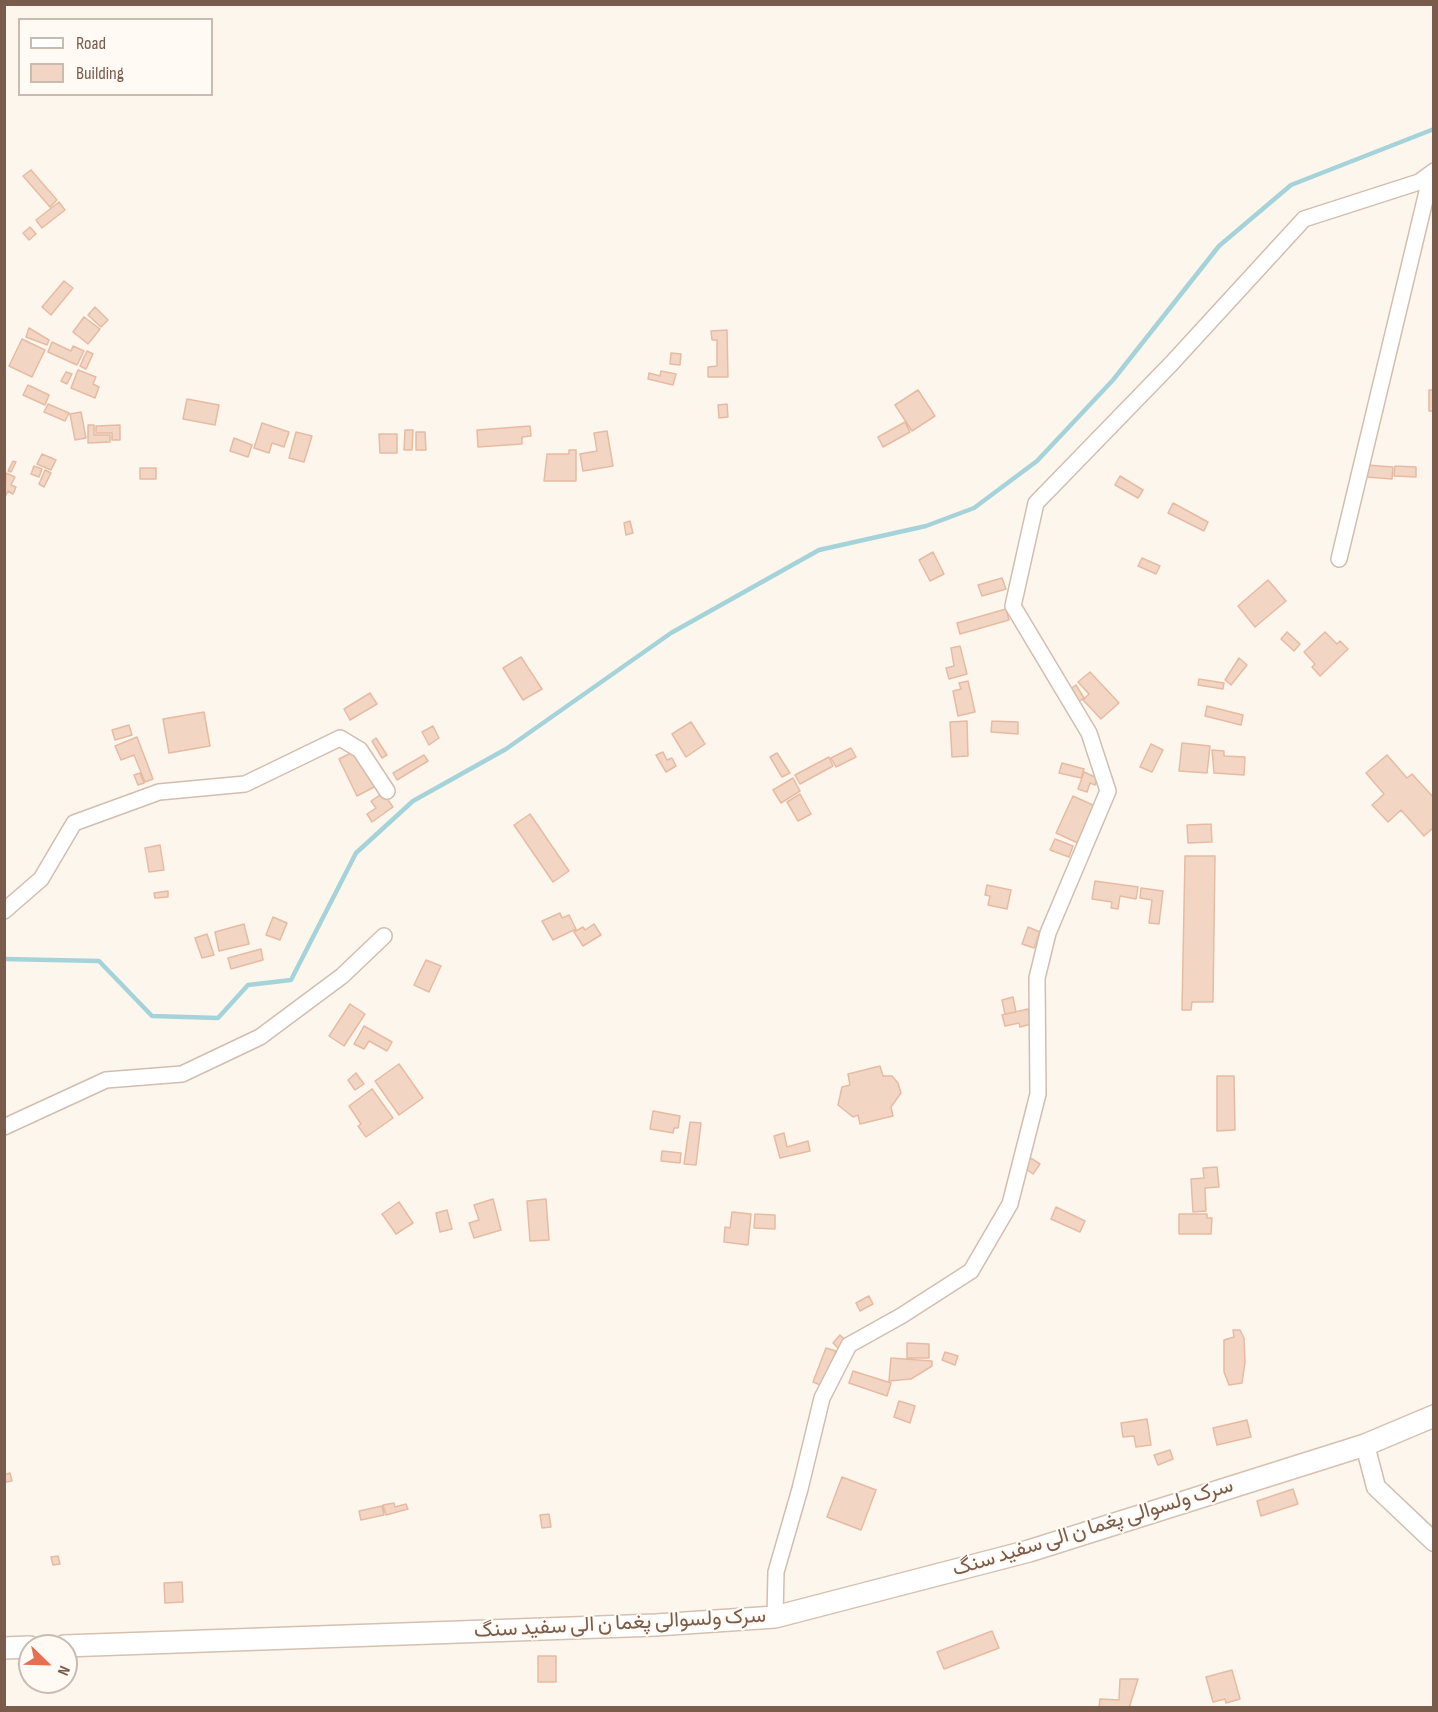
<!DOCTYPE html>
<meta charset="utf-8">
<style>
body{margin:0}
#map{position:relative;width:1438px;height:1712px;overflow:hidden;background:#fdf6ec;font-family:"Sofia Sans Condensed",sans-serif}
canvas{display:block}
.frame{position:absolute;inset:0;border:6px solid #7a5c4d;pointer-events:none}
.legend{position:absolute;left:18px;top:18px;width:195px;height:78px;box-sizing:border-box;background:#fffaf3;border:2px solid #cabbb1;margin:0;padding:8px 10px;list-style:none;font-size:18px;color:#7a5c4d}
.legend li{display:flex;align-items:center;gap:12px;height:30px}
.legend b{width:30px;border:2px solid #cabbb1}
.north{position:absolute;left:18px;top:1634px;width:60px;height:60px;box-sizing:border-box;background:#fffaf3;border:2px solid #cabbb1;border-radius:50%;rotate:113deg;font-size:16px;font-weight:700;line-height:24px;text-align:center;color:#7a5c4d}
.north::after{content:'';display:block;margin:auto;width:21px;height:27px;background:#e76f51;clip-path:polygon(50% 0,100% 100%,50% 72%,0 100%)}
</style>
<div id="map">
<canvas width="1438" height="1712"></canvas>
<div class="frame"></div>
<ul class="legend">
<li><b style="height:8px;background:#fff"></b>Road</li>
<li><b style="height:16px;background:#f3d5c3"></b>Building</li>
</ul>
<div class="north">N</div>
</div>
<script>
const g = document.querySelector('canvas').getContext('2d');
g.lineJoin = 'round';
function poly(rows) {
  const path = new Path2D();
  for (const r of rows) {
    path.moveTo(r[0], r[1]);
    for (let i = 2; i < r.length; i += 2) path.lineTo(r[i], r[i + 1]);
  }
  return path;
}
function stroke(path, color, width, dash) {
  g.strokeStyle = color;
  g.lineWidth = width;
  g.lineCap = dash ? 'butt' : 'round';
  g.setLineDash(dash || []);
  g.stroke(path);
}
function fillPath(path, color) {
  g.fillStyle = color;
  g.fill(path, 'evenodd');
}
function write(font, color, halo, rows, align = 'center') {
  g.font = font + ' "Sofia Sans Condensed",Vazirmatn,sans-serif';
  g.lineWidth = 4.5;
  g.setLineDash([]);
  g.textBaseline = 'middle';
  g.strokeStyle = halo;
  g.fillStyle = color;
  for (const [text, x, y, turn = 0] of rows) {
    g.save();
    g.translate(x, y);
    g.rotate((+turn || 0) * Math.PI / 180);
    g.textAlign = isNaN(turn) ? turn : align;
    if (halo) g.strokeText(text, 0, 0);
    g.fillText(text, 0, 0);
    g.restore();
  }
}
stroke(poly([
 [4,959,99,961,152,1016,218,1018,248,985,291,980,356,853,413,801,506,749,671,633,819,550,926,526,974,508,1037,461,1113,380,1219,246,1291,185,1434,129]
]), '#a5d3da', 4.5);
const building = poly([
 [31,170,57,200,50,207,23,176,31,170],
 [59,202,65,210,42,228,36,220,59,202],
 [30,227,36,234,29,240,23,233,30,227],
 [64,281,73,288,51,315,42,307,64,281],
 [95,307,108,320,101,327,88,315,95,307],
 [84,317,100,329,88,344,73,332,84,317],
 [29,328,49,340,47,345,26,337,29,328],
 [727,330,728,377,708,377,708,367,717,366,717,340,712,340,711,331,727,330],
 [22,339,45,350,32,377,9,366,22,339],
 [52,342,71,351,73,346,84,351,77,365,48,352,52,342],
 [87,351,93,354,86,369,80,366,87,351],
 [671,353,681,354,680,365,670,364,671,353],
 [78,370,96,377,93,384,99,387,95,398,71,388,78,370],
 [661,371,676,374,673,385,648,379,649,373,660,376,661,371],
 [66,372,72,374,67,384,61,381,66,372],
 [28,385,49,395,45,405,23,395,28,385],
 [918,390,935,416,912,431,895,405,918,390],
 [1429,390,1434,390,1434,411,1429,411,1429,390],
 [187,399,219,405,215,425,183,419,187,399],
 [48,404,69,413,65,421,44,412,48,404],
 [727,404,728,417,719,418,718,405,727,404],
 [81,412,86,438,75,440,70,414,81,412],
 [905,422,910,432,883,447,878,437,905,422],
 [262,423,289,432,284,447,272,443,269,453,254,448,262,423],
 [88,425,94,425,94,435,110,435,110,442,88,443,88,425],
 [120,425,120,440,112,440,112,433,96,433,96,426,120,425],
 [530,426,531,436,522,437,522,444,478,447,477,430,530,426],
 [405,430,413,430,412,450,404,450,405,430],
 [607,431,613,466,583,471,580,454,597,451,594,433,607,431],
 [296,432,312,436,304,462,289,458,296,432],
 [416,432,425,432,426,450,416,450,416,432],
 [379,434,397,434,397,453,380,453,379,434],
 [234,438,252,445,248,457,230,451,234,438],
 [569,450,576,450,576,481,544,481,547,454,569,454,569,450],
 [42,454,56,460,51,470,37,464,42,454],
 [13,461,16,462,11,472,8,471,13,461],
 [1367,465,1393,467,1392,479,1366,477,1367,465],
 [34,466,42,469,39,477,31,474,34,466],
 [1395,466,1416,467,1416,477,1394,476,1395,466],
 [140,468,156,468,156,479,140,479,140,468],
 [45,470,51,473,44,487,39,484,45,470],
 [6,473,15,477,11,485,16,487,13,494,8,491,5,497,6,473],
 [1120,476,1143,490,1138,498,1115,485,1120,476],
 [1173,503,1208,522,1204,531,1168,513,1173,503],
 [630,521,633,533,626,535,624,523,630,521],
 [933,552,944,574,930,581,919,560,933,552],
 [1142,558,1160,566,1156,574,1138,566,1142,558],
 [1002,578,1006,589,982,596,978,585,1002,578],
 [1268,580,1286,601,1255,627,1238,606,1268,580],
 [1006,609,1009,620,960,634,957,623,1006,609],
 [1287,632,1300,644,1294,651,1281,639,1287,632],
 [1325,632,1337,644,1340,641,1348,649,1320,676,1312,667,1315,664,1304,652,1325,632],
 [960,646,967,674,949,679,946,668,954,666,951,648,960,646],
 [521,657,542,689,523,700,503,668,521,657],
 [1239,658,1247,665,1231,685,1225,680,1239,658],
 [1090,672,1119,703,1101,719,1083,700,1089,694,1078,682,1090,672],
 [1199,679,1224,683,1223,689,1198,685,1199,679],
 [968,681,975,712,958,716,953,691,961,689,959,683,968,681],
 [1076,685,1084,698,1078,702,1070,689,1076,685],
 [370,693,377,704,350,720,344,709,370,693],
 [1207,706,1243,715,1241,725,1205,716,1207,706],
 [204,712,210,746,169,753,163,719,204,712],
 [967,721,968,756,952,757,950,722,967,721],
 [992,721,1018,722,1018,734,991,732,992,721],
 [691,722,705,744,686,757,672,734,691,722],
 [129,725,132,735,115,740,112,730,129,725],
 [433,726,439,738,429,745,422,732,433,726],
 [137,737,153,779,145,782,134,755,121,760,115,746,137,737],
 [376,738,387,755,382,758,372,741,376,738],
 [1182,743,1210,746,1207,773,1179,771,1182,743],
 [1151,744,1163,750,1152,772,1140,767,1151,744],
 [851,748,856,757,836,767,831,758,851,748],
 [357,750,376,786,357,796,339,759,357,750],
 [1212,750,1224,751,1224,756,1245,757,1244,775,1214,773,1212,750],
 [663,752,667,760,672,758,676,766,666,772,656,755,663,752],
 [777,753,790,773,782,777,770,757,777,753],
 [424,755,428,761,397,780,393,773,424,755],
 [1387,755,1407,778,1412,774,1434,798,1434,827,1424,836,1401,810,1388,822,1372,805,1384,794,1366,773,1387,755],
 [829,757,833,766,800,784,795,775,829,757],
 [1062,763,1084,769,1081,778,1059,773,1062,763],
 [1084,772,1097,778,1095,785,1090,783,1087,792,1078,789,1084,772],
 [140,773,144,783,138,785,134,775,140,773],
 [793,778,800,791,781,803,773,790,793,778],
 [383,793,393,807,372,822,367,814,376,808,371,801,383,793],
 [800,794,811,814,798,821,787,802,800,794],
 [1073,796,1095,806,1078,843,1056,833,1073,796],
 [530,814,569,871,553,882,514,825,530,814],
 [1211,824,1212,842,1188,843,1187,825,1211,824],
 [1055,839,1073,846,1069,857,1050,850,1055,839],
 [160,845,164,870,149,872,145,848,160,845],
 [1185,856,1215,856,1213,1002,1192,1002,1191,1010,1182,1010,1185,856],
 [1095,881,1138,887,1136,899,1120,896,1118,909,1111,908,1112,902,1092,899,1095,881],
 [987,885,1011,890,1007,909,988,905,990,896,985,895,987,885],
 [1141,888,1163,891,1159,924,1149,923,1152,900,1140,898,1141,888],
 [168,891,168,897,155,898,154,893,168,891],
 [560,913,562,918,569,915,576,929,553,940,542,921,560,913],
 [273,917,287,923,280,940,266,935,273,917],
 [244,924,249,944,219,951,215,932,244,924],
 [594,924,601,935,583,946,574,932,583,927,585,930,594,924],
 [1028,927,1040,932,1034,948,1022,944,1028,927],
 [207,934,214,955,202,958,195,938,207,934],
 [261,949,263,960,231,969,228,958,261,949],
 [426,960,441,966,429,992,414,985,426,960],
 [1013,997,1016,1012,1005,1014,1002,1000,1013,997],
 [350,1004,365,1014,344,1046,329,1036,350,1004],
 [1028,1009,1031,1024,1020,1027,1019,1023,1005,1026,1002,1015,1028,1009],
 [364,1026,392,1042,387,1051,369,1041,364,1049,354,1044,364,1026],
 [399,1064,423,1098,399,1115,375,1081,399,1064],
 [880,1066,883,1076,892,1076,898,1083,901,1093,891,1107,893,1116,860,1124,858,1115,853,1117,838,1105,842,1087,850,1085,848,1074,880,1066],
 [356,1073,364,1084,355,1090,348,1080,356,1073],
 [1217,1076,1234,1076,1235,1130,1217,1131,1217,1076],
 [372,1089,393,1118,366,1137,358,1126,361,1124,349,1106,372,1089],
 [653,1111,680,1116,678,1128,674,1128,673,1133,650,1129,653,1111],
 [690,1122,701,1123,696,1165,684,1164,690,1122],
 [784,1133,787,1147,808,1141,810,1151,780,1158,774,1136,784,1133],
 [662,1151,681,1153,680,1163,661,1161,662,1151],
 [1029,1157,1040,1164,1033,1174,1023,1167,1029,1157],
 [1217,1167,1219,1187,1205,1188,1206,1211,1193,1212,1191,1179,1204,1178,1203,1168,1217,1167],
 [493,1199,501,1230,474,1238,469,1223,479,1220,474,1205,493,1199],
 [546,1199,549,1240,530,1241,527,1201,546,1199],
 [399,1202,413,1223,396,1234,382,1214,399,1202],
 [1056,1207,1085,1221,1080,1232,1051,1219,1056,1207],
 [447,1210,452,1229,440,1232,436,1213,447,1210],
 [732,1212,751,1214,748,1245,724,1242,725,1227,730,1228,732,1212],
 [755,1214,775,1215,775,1229,754,1228,755,1214],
 [1179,1214,1207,1214,1207,1218,1212,1218,1211,1234,1179,1234,1179,1214],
 [869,1296,873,1304,860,1311,856,1303,869,1296],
 [1233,1330,1240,1330,1244,1338,1245,1362,1242,1383,1229,1385,1224,1372,1224,1340,1234,1337,1233,1330],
 [840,1335,848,1343,840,1350,833,1343,840,1335],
 [907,1343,929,1344,929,1358,907,1358,907,1343],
 [826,1348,836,1351,823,1386,813,1382,826,1348],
 [945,1352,958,1356,955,1365,942,1360,945,1352],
 [891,1358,932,1361,932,1366,911,1379,889,1381,891,1358],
 [853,1371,891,1383,887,1396,849,1383,853,1371],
 [899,1401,915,1406,910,1423,894,1417,899,1401],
 [1147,1419,1151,1445,1136,1447,1134,1436,1123,1437,1121,1423,1147,1419],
 [1247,1420,1251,1437,1217,1445,1213,1428,1247,1420],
 [1170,1450,1173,1459,1158,1465,1154,1455,1170,1450],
 [10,1473,12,1481,6,1482,4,1475,10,1473],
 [842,1477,876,1490,861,1530,827,1517,842,1477],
 [1293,1489,1298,1504,1261,1516,1257,1501,1293,1489],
 [394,1503,395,1507,406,1504,408,1509,386,1515,383,1505,394,1503],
 [382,1506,384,1515,361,1520,359,1511,382,1506],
 [549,1514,551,1527,542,1528,540,1515,549,1514],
 [58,1556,60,1564,53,1565,51,1557,58,1556],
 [182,1582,183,1602,165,1603,164,1583,182,1582],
 [992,1631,999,1648,944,1669,937,1652,992,1631],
 [538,1656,556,1656,556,1682,538,1682,538,1656],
 [1232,1670,1240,1699,1226,1703,1225,1699,1213,1702,1206,1677,1232,1670],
 [1120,1679,1138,1679,1129,1708,1099,1708,1100,1699,1119,1700,1120,1679]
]);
fillPath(building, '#f3d5c3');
stroke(building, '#e6bba3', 1.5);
const minor = poly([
 [1339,559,1431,175],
 [4,911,41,879,74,823,159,792,245,784,340,738,360,750,387,791],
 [4,1127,106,1080,182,1074,260,1037,342,976,384,936],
 [775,1617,776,1572,800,1489,822,1398,849,1345,901,1316,971,1271,1010,1204,1038,1094,1037,978,1048,933,1108,791,1089,733,1013,606,1036,503,1171,364,1304,219,1419,182,1434,171]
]);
const tertiary = poly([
 [1365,1445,1376,1487,1434,1542]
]);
const secondary = poly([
 [64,1646,656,1625,775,1617,1029,1551,1365,1445,1434,1416],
 [4,1648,30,1647]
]);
stroke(minor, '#d1beb0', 18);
stroke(tertiary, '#d1beb0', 21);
stroke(secondary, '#d6c0b0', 24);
stroke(minor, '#fff', 15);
stroke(tertiary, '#fff', 18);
stroke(secondary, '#fff', 21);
write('21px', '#7a5c4d', '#fffaf3', [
 ["سرک ولسوالی پغما ن الی سفید سنگ",1093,1528,-17],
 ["سرک ولسوالی پغما ن الی سفید سنگ",620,1624,-3]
]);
</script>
